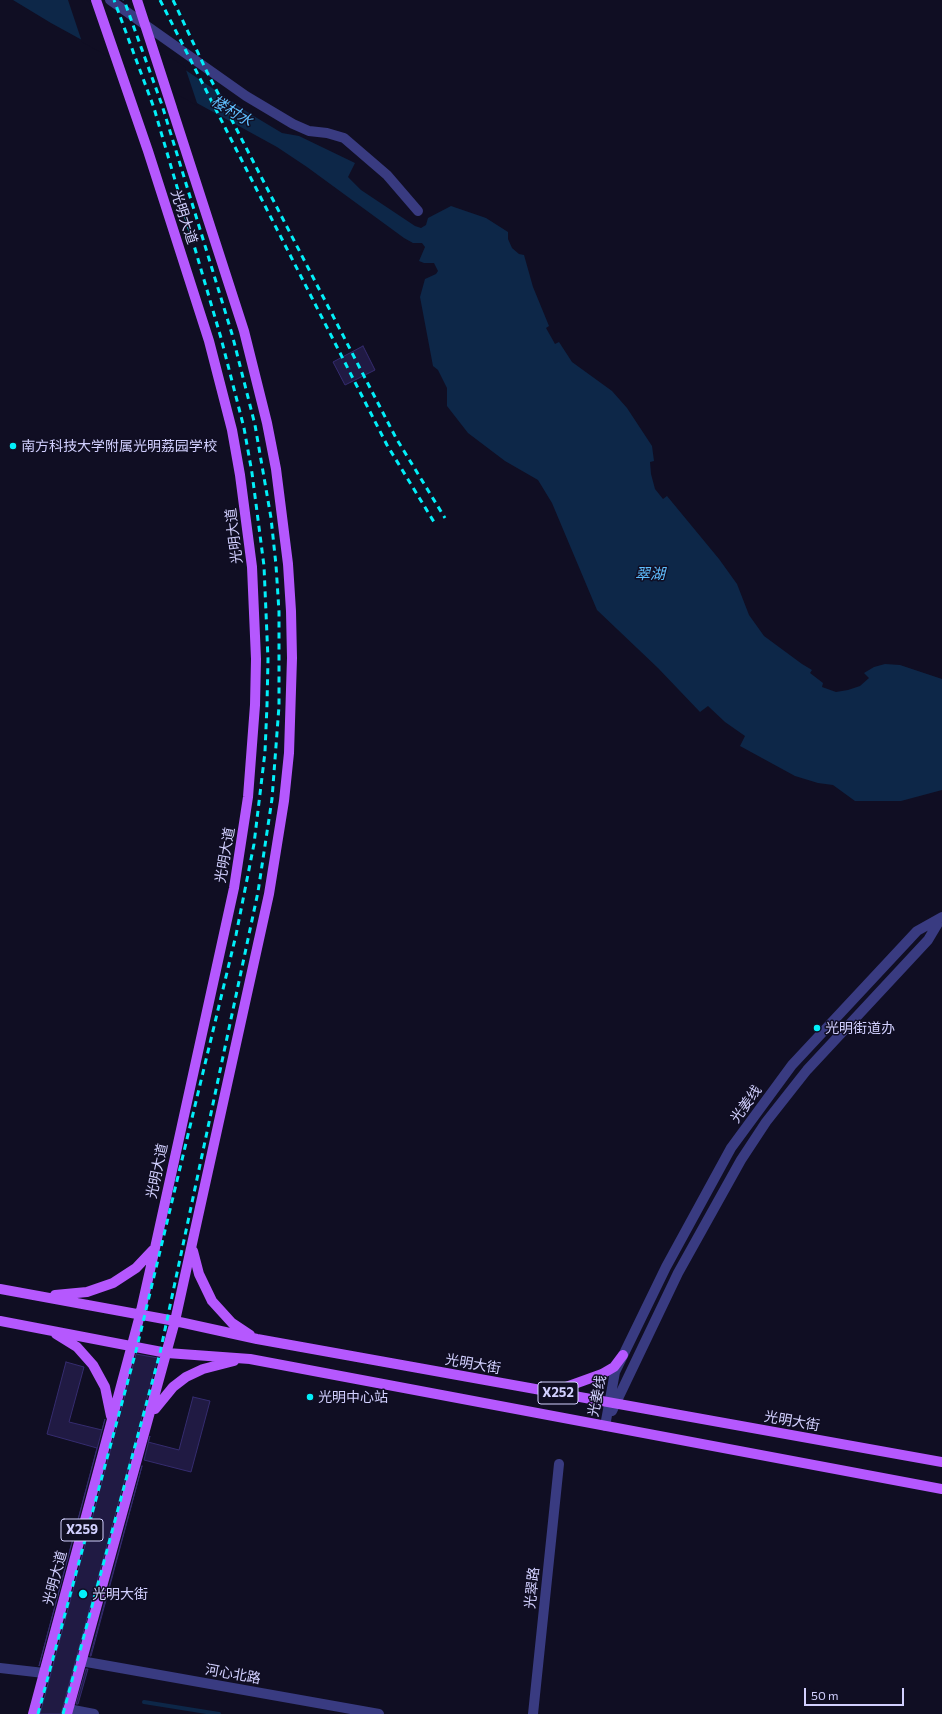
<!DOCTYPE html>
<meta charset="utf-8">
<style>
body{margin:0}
#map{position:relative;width:942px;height:1714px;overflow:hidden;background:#100e23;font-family:Commissioner,sans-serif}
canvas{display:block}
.scale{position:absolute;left:804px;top:1688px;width:100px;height:18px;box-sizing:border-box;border:2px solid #d2d0ff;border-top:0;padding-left:5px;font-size:12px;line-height:14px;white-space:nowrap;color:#d2d0ff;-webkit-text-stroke:3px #100e23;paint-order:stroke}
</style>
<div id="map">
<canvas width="942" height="1714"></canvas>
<div class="scale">50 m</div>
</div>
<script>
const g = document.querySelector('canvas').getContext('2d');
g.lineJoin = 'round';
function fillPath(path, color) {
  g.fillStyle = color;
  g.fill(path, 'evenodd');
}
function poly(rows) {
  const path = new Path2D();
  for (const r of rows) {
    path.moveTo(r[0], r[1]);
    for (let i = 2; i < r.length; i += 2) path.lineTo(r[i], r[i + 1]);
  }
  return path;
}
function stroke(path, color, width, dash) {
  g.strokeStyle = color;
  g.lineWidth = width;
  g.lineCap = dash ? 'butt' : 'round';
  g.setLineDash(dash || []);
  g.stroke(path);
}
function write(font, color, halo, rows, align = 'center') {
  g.font = font + ' Commissioner,"Noto Sans SC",sans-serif';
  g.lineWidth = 3;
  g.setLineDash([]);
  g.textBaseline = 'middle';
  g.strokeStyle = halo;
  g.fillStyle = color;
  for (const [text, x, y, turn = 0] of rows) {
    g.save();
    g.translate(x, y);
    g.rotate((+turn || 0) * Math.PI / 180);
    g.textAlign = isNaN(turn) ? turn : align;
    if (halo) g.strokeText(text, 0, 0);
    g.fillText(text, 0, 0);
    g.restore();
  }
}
fillPath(poly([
 [13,0,82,0,252,115,282,133,299,136,355,163,348,177,361,190,415,226,421,228,426,225,428,218,451,206,486,218,508,232,508,239,512,248,519,254,524,255,533,287,549,326,546,328,555,344,559,342,572,362,612,391,627,408,652,446,654,461,650,462,651,474,655,489,663,499,667,496,719,559,737,584,749,615,764,636,802,664,812,670,810,673,823,683,822,687,836,692,848,690,860,686,869,678,864,673,874,667,885,664,900,665,942,679,942,790,901,801,855,801,833,785,818,783,795,776,740,746,745,736,725,722,708,706,700,712,658,668,597,610,552,503,538,480,505,461,468,433,447,406,447,388,438,370,433,366,420,297,425,279,436,274,438,271,434,263,424,263,419,261,425,247,422,243,413,243,404,238,307,167,277,147,51,23]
]), '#0d2748');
fillPath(poly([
 [68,0,86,0,185,67,198,106,82,42]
]), '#100e23');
stroke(poly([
 [144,1702,219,1714]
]), '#0d2748', 4);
const building = poly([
 [363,346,375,370,345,385,333,362,363,346],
 [136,1354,158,1358,61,1714,40,1714,136,1354],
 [66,1362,84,1367,69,1422,102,1430,105,1419,39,1666,97,1448,47,1434,66,1362],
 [193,1397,210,1401,191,1472,144,1460,150,1436,148,1442,179,1450,193,1397],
 [142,1466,91,1656,90,1656,142,1466],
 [86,1669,88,1669,78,1704,76,1704,86,1669]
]);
fillPath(building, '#201a43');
stroke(building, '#352c6f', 1);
stroke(poly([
 [110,0,246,96,293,124,309,131,327,133,344,138,387,175,418,211],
 [81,1661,379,1714],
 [0,1668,44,1673],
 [68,1709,94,1714]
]), '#393b81', 10);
stroke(poly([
 [612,1411,678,1273,741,1160,766,1122,807,1070,928,940,941,918],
 [605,1426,615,1372,666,1267,731,1148,792,1065,917,931,942,917],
 [533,1714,559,1464]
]), '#393b81', 10);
stroke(poly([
 [137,0,172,108],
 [193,1251,199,1274,212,1301,232,1323,250,1335],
 [0,1289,175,1321,257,1339,942,1462],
 [55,1295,87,1292,113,1283,136,1268,153,1250],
 [0,1321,167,1353,250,1359,942,1489],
 [56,1334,77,1347,93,1365,105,1387,111,1416],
 [551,1389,566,1387,602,1374,614,1367,623,1355],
 [155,1409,173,1387,186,1377,203,1369,234,1361],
 [33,1714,140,1315,155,1248,234,888,248,797,255,705,256,659,252,567,240,475,232,430,209,341,148,151,96,0],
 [67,1714,175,1321,269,894,284,801,289,753,292,658,291,611,288,564,276,469,267,423,244,331,170,102]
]), '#b558fe', 10);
stroke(poly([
 [160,0,387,445,434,522],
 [173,0,207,72,396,438,445,518],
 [38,1714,137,1347,236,935,254,844,265,752,267,705,268,659,264,566,252,473,244,428,221,338,154,108,114,0],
 [63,1714,160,1353,258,892,272,799,279,706,279,612,276,565,271,518,255,425,232,334,162,105,124,0]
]), '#02eff9', 3, [6, 5]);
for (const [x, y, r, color] of [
 [13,446,4,"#02eff9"],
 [817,1028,4,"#02eff9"],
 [310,1397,4,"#02eff9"],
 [83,1594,5,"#02eff9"]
]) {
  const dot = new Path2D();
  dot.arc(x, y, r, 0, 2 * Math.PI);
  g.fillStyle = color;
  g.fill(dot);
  stroke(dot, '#100e23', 1.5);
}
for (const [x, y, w] of [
 [558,1393,40],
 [82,1530,42]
]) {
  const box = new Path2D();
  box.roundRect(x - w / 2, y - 11, w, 22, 3);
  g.fillStyle = '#100e23';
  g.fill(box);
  stroke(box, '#d2d0ff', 1);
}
write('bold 13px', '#d2d0ff', null, [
 ["X252",558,1393],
 ["X259",82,1530]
]);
write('14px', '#d2d0ff', '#100e23', [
 ["光明大道",184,217,72],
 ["光明大道",234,536,-97],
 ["光明大道",225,855,-80],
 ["光姜线",746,1104,-54],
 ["光明大道",157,1171,-78],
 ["光明大街",473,1364,10],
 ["光姜线",597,1396,-79],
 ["光明大街",792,1421,10],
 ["光明大道",55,1578,-75],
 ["光翠路",532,1588,-84],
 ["河心北路",233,1674,10]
]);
write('14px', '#d2d0ff', '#100e23', [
 ["南方科技大学附属光明荔园学校",21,446],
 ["光明街道办",825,1028],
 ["光明中心站",318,1397],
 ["光明大街",92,1594]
], 'left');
write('italic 15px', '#5fbefe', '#100e23', [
 ["楼村水",232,111,31],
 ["翠湖",650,574]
]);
</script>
